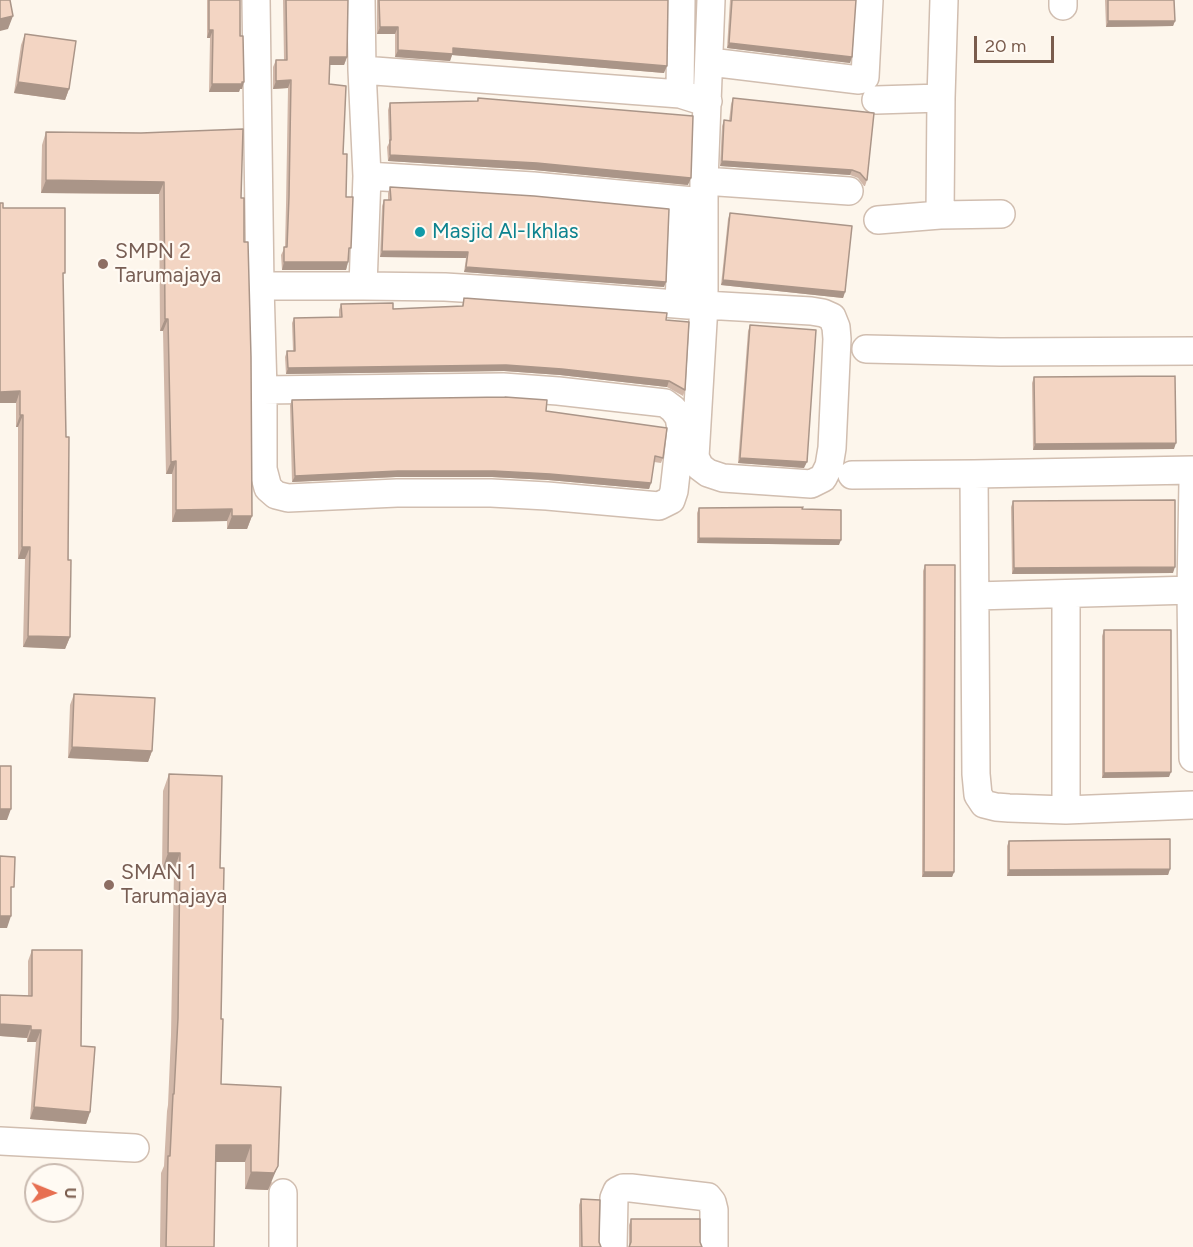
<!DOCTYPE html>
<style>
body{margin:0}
#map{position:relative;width:1193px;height:1247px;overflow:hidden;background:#fdf6ec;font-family:Figtree,sans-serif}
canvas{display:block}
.north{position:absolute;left:24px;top:1163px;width:60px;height:60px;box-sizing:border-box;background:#fffaf3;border:2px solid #cabbb1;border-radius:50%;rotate:91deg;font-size:16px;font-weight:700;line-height:24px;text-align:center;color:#7a5c4d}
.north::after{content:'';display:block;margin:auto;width:21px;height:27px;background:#e76f51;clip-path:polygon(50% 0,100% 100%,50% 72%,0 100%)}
.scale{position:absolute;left:974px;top:36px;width:80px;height:27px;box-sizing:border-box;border:3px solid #7a5c4d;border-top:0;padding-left:8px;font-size:18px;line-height:21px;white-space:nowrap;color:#7a5c4d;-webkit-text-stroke:4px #fffaf3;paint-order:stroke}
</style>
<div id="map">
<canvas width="1193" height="1247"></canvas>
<div class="north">U</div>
<div class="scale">20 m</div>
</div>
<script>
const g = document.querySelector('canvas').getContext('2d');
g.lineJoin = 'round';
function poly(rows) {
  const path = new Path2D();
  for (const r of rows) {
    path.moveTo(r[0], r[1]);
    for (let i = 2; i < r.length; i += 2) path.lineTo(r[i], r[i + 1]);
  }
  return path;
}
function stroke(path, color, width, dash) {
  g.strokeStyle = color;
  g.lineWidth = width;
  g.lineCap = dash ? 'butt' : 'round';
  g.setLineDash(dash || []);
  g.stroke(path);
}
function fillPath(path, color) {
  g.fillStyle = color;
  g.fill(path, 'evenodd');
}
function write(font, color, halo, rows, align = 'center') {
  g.font = font + ' Figtree,sans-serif';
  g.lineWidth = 4.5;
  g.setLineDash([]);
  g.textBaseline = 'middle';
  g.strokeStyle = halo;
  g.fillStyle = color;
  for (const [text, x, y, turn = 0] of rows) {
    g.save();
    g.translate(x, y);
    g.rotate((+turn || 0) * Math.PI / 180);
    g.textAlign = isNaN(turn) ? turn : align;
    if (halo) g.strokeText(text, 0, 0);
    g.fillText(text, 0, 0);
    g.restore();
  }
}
const minor = poly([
 [256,0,260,286,363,286,445,287,525,292,688,305,704,305,811,311,823,313,832,317,836,327,837,339,832,448,829,466,823,478,811,484,723,478,708,473,700,467,695,457,704,305,704,181,711,0],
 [361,0,362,70,367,176,363,286],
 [1063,6,1063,0],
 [710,62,859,80,863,79,865,77,869,0],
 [362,70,680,94,696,99,708,101],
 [680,94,681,0],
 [876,100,941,98],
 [367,176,533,186,704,202],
 [704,181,849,191],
 [940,215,941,98,944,0],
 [878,220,940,215,1001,214],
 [260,286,263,390,263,469,268,488,276,495,288,498,397,493,491,493,547,496,659,506,671,500,674,491,681,429,679,417,673,409,665,403,558,391,503,387,263,390],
 [679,304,683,200],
 [866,349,1000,352,1193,351],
 [974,474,976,774,978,795,984,804,996,807,1009,808,1066,810,1193,805],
 [852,475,974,474,1193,470],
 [1193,482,1191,590,1193,758],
 [1066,594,1066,810],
 [975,596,1193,590],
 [0,1141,135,1148],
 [283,1193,283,1247],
 [613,1247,614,1198,617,1191,623,1188,631,1188,708,1197,712,1202,714,1210,714,1247]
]);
stroke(minor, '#d1beb0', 30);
stroke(minor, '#fff', 27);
fillPath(poly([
 [207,0,240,0,242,89,240,89,239,92,209,92,210,38,207,38],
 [283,0,348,0,347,57,344,65,329,65,329,84,343,154,349,255,348,262,346,270,282,270,281,255,285,247,286,205,288,88,273,89,273,67,276,60,284,60],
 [377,0,668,0,664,73,452,55,450,61,395,57,395,34,377,34],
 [730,0,856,0,850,63,727,48],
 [1105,0,1174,0,1175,21,1173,26,1106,27],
 [25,34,69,89,65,100,14,93,21,45],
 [478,98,688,185,534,170,388,161,387,147,389,143,388,110,390,103,477,101],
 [733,98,874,113,867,180,865,186,864,186,858,178,850,175,720,166,722,126,724,120,729,121,731,104],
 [46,132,241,198,244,242,252,516,247,529,227,529,227,521,172,522,172,474,166,474,163,331,160,331,159,194,41,193,42,145],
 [390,187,664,287,464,272,466,258,380,257,382,206,384,200,388,200,388,193],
 [3,208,63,280,70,637,65,649,23,647,25,559,18,559,18,427,16,427,16,403],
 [730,213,845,292,843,298,721,285,728,219],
 [464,298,666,320,685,390,683,396,667,387,560,375,504,371,286,374,285,357,287,351,293,351,292,323,294,318,339,317,339,310,341,304,393,309,462,306],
 [750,325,804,468,738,463,748,331],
 [1034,377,1174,449,1033,450,1032,383],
 [292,400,663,458,661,463,654,462,651,483,649,489,548,480,492,477,396,477,292,482,290,405],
 [1013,501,1173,573,1012,574,1011,507],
 [699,508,802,509,839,545,697,543,697,513],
 [925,565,954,872,952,877,922,877,923,571],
 [1104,630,1169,777,1102,778,1102,636],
 [74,694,152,751,148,762,68,758,70,705],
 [169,774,220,868,221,1084,272,1183,268,1190,245,1189,245,1162,216,1162,214,1247,160,1247,161,1173,164,1166,167,1111,168,1105,171,1035,174,870,162,870,163,791],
 [1009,841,1170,869,1168,875,1007,876,1007,846],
 [32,950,81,1046,90,1112,86,1124,30,1119,36,1042,27,1042,27,1038,0,1036,0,995,28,996,28,961],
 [581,1199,599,1242,601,1247,579,1247,579,1205],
 [631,1219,700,1242,702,1247,629,1247,629,1225]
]), '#d1b7a8');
fillPath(poly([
 [13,16,8,29,0,31,0,19],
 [1108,21,1175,21,1173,26,1106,27],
 [380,27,398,27,395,34,377,34],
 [209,30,213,30,210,38,207,38],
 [729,43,852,57,850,63,727,48],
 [453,48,667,66,664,73,452,55,450,61,395,57,398,50],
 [330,57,347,57,344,65,327,65],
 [291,80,288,88,273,89,276,81],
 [18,82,69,89,65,100,14,93],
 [244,82,242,89,240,89,239,92,209,92,212,84],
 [390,155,537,163,691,178,688,185,534,170,388,161],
 [722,161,852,170,850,175,720,166],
 [46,180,164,182,159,194,41,193],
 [382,251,468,252,466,258,380,257],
 [284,262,348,262,346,270,282,270],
 [466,267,666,282,664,287,464,272],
 [723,280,845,292,843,298,721,285],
 [165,319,168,319,163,331,160,331],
 [506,365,562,369,669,381,667,387,560,375,504,371,286,374,288,368],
 [20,391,16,403,0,403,0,392],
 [20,415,23,415,18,427,16,427],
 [1176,443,1174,449,1033,450,1035,444],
 [740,458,807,462,804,468,738,463],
 [176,461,172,474,166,474,171,462],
 [398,471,494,471,550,474,651,483,649,489,548,480,492,477,396,477,292,482,295,476],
 [232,509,227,521,172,522,176,510],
 [232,516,252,516,247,529,227,529],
 [699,538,841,540,839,545,697,543],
 [22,547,30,547,25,559,18,559],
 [1175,567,1173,573,1012,574,1014,568],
 [28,636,70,637,65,649,23,647],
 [72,747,152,751,148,762,68,758],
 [1171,772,1169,777,1102,778,1104,773],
 [0,809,11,809,7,820,0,820],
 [168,853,180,853,174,870,162,870],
 [1170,869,1168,875,1007,876,1009,870],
 [924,872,954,872,952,877,922,877],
 [0,916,11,916,7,928,0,928],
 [0,1024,31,1026,27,1038,0,1036],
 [31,1030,41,1030,36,1042,27,1042],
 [34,1107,90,1112,86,1124,30,1119],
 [216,1145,251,1145,245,1162,210,1162],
 [278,1166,268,1190,245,1189,251,1172]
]), '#aa9588');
const building = poly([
 [0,0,10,0,13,16,0,19,0,0],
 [209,0,240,0,240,36,243,36,244,82,242,82,242,84,212,84,213,30,209,30,209,0],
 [286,0,348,0,347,57,330,57,329,84,346,86,343,154,347,154,346,197,353,197,351,248,349,248,348,262,284,262,284,247,287,247,289,197,291,80,276,81,276,60,287,60,286,0],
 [379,0,668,0,667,66,453,48,453,54,398,50,398,27,380,27,379,0],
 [732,0,856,0,852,57,729,43,732,0],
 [1108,0,1174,0,1175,21,1108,21,1108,0],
 [25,34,76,41,69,89,18,82,25,34],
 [478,98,693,116,691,178,537,163,390,155,390,140,391,140,390,103,478,101,478,98],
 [733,98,874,113,867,180,866,180,860,173,852,170,722,161,724,120,731,121,733,98],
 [243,129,241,198,244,198,244,242,248,242,251,357,252,516,232,516,232,509,176,510,176,461,171,462,168,319,165,319,164,182,46,180,46,132,141,133,243,129],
 [390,187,534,196,669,209,666,282,466,267,468,252,382,251,384,200,391,200,390,187],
 [0,203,3,203,3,208,65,208,65,273,63,273,66,437,69,437,68,560,71,560,70,637,28,636,30,547,22,547,23,415,20,415,20,391,0,392,0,203],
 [730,213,852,226,845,292,723,280,730,213],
 [464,298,667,313,666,320,689,322,685,390,669,381,562,369,506,365,288,368,287,351,295,351,294,318,342,317,341,304,393,303,393,309,463,306,464,298],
 [750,325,816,330,807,462,740,458,750,325],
 [1175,376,1176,443,1035,444,1034,377,1175,376],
 [505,397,547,400,546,411,667,428,663,458,655,456,651,483,550,474,494,471,398,471,295,476,292,400,505,397],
 [1175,500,1175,567,1014,568,1013,501,1175,500],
 [803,507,802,509,841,510,841,540,699,538,699,508,803,507],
 [925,565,955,565,954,872,924,872,925,565],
 [1104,630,1171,630,1171,772,1104,773,1104,630],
 [74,694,155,698,152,751,72,747,74,694],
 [0,766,11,766,11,809,0,809,0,766],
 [169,774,222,776,220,868,224,868,221,1019,223,1019,221,1084,281,1087,278,1166,274,1173,251,1172,251,1145,216,1145,214,1247,166,1247,168,1156,170,1156,173,1094,174,1094,178,1018,180,853,168,853,169,774],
 [1170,839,1170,869,1009,870,1009,841,1170,839],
 [0,856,15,857,14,887,11,887,11,916,0,916,0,856],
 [32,950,82,950,81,1046,95,1047,90,1112,34,1107,41,1030,31,1030,31,1026,0,1024,0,995,32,996,32,950],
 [581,1199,600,1200,599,1242,601,1247,582,1247,581,1199],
 [631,1219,700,1219,700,1242,702,1247,629,1247,631,1242,631,1219]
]);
fillPath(building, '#f3d5c3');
stroke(building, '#aa9588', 1.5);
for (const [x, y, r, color] of [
 [420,232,6,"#0f9aa8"],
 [103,264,6,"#8d6e63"],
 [109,885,6,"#8d6e63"]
]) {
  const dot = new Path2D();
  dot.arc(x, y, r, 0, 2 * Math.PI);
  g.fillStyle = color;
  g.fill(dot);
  stroke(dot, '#fffaf3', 2);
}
write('21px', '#0d838f', '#fffaf3', [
 ["Masjid Al-Ikhlas",432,232]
], 'left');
write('21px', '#785e54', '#fffaf3', [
 ["SMPN 2",115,252],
 ["Tarumajaya",115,276],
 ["SMAN 1",121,873],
 ["Tarumajaya",121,897]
], 'left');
</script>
